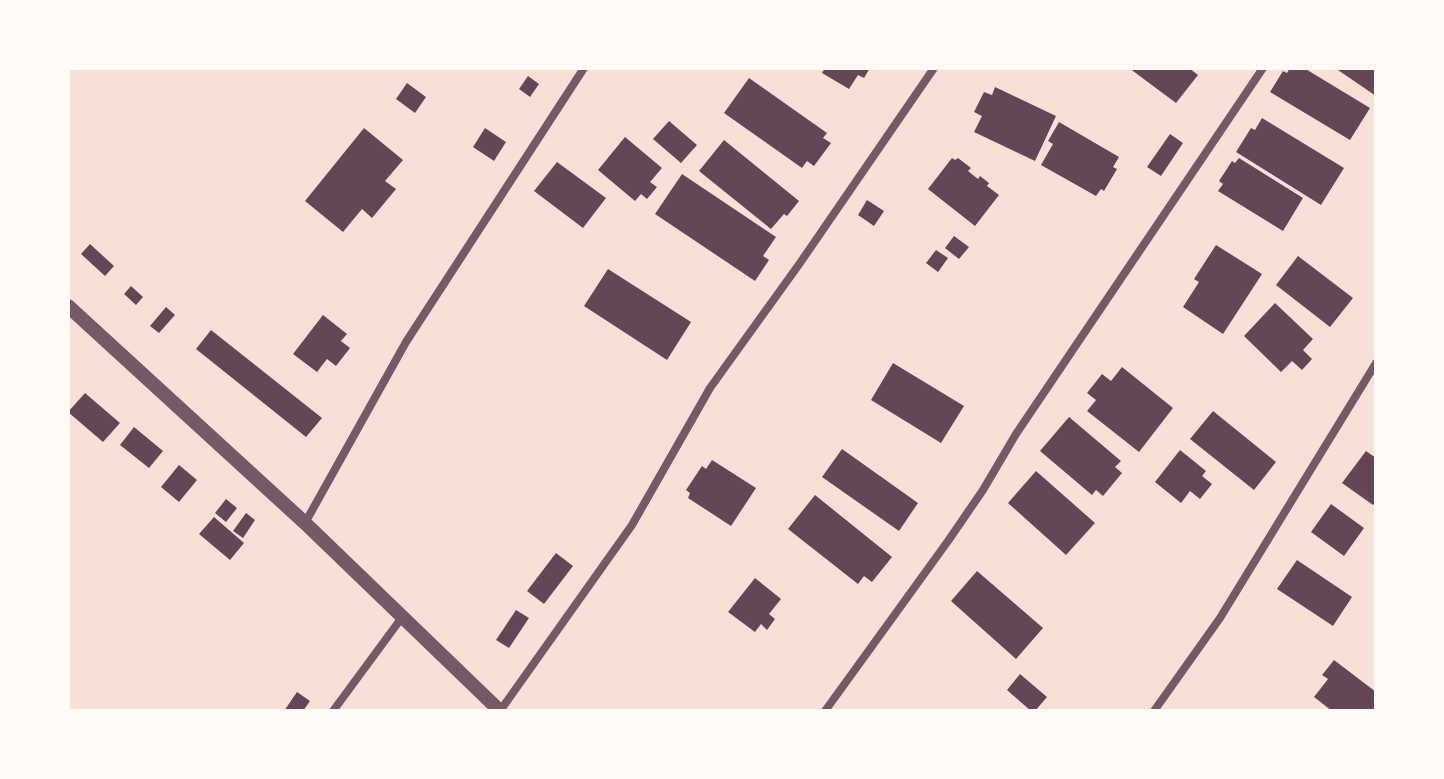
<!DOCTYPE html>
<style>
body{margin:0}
#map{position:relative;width:1444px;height:779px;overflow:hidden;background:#f7e1d7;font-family:"IBM Plex Sans",sans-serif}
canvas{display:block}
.frame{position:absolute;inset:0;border:70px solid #fffaf5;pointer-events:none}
</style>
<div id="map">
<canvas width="1444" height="779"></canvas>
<div class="frame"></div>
</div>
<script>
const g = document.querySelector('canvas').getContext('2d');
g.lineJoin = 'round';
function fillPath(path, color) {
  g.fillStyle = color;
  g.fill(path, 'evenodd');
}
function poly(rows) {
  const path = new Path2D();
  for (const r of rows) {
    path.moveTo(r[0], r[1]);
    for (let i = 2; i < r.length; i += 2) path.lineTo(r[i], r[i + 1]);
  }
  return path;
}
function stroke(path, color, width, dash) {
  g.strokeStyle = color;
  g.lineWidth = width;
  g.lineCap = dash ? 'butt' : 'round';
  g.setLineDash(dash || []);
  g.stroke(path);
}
fillPath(poly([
 [825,68,870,68,864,78,858,75,849,89,822,73],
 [1129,68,1189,68,1198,75,1176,103],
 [1290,68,1304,68,1370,108,1350,140,1270,92,1283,71,1287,73],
 [1335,68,1376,68,1376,96],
 [528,76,539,84,530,97,519,89],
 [749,78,827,133,823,138,831,143,814,166,807,161,802,168,724,113],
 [407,83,426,97,415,113,396,99],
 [995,87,1056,116,1035,161,974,132,982,116,974,112,984,92,992,95],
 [1262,118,1344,168,1321,205,1236,152,1251,128,1255,130],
 [669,121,697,145,681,163,653,139],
 [1059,122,1119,157,1113,167,1117,169,1104,191,1101,189,1096,196,1041,165,1053,144,1048,141],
 [364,128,403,160,385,181,396,189,372,218,362,209,343,232,305,201],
 [485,128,506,142,494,161,473,147],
 [1170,134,1183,143,1161,176,1147,167],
 [625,137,662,168,650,182,657,187,647,199,641,194,635,201,598,170],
 [724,140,799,201,787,216,784,214,771,229,699,171],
 [952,158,955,160,958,158,971,168,968,171,978,179,980,176,989,183,987,186,999,195,975,226,928,189],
 [1239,158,1303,198,1283,231,1218,191,1223,184,1219,181,1232,161,1235,163],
 [557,162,606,198,583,228,534,191],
 [682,174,776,237,763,256,769,260,755,281,655,214],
 [867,200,884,211,874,226,858,215],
 [954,236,969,247,959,259,945,248],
 [90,244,114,266,105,276,81,254],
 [1216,245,1262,274,1223,334,1183,307,1199,282,1194,279],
 [936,250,948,258,938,272,926,263],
 [1298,256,1353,298,1330,327,1276,285],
 [608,269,691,322,667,360,584,306],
 [131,286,143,297,136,305,124,294],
 [1275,303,1313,339,1303,350,1312,359,1302,370,1292,361,1281,372,1244,336],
 [166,307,175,315,159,333,150,326],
 [323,315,347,334,341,341,350,348,336,366,327,359,317,372,293,354],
 [211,330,322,418,306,437,196,349],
 [893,363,964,406,941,443,871,400],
 [1122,367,1173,408,1139,452,1087,411,1096,400,1087,393,1102,374,1111,381],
 [85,393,120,423,103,442,68,412],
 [1213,411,1276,462,1254,490,1190,439],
 [1069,417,1121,461,1115,467,1122,473,1103,496,1096,490,1092,495,1040,451],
 [134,427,163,451,149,468,120,445],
 [842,449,918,503,899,531,822,477],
 [1180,450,1206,471,1202,476,1212,484,1200,499,1190,491,1181,503,1155,482],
 [1366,451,1376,458,1376,501,1373,505,1342,483],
 [712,460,756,488,731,526,688,498,690,493,686,490,702,466,706,469],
 [179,465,197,480,179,502,161,487],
 [1036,471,1095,523,1066,555,1008,503],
 [815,495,892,557,872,582,864,576,858,584,788,529],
 [226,499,237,508,226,522,215,513],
 [1331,504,1364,528,1344,556,1311,532],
 [246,513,255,520,243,538,233,531],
 [214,517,244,543,230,560,199,534],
 [556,553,573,566,544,604,527,591],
 [1297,560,1352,597,1333,626,1277,589],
 [977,571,1043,628,1016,659,951,601],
 [755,578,781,599,769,614,775,619,767,630,761,624,755,632,728,612],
 [516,610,529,618,509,648,496,640],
 [1334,660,1376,692,1376,711,1332,711,1314,697,1328,679,1322,675],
 [1020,674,1047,697,1035,711,1031,711,1007,690],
 [297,692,310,701,303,711,284,711]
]), '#644757');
stroke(poly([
 [305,523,406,342,584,68],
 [333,711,403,616],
 [500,711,632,525,710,388,800,263,934,68],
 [825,711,948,541,983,490,1016,434,1263,68],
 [1154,711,1220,618,1376,363]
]), '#755966', 8);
stroke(poly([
 [68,306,305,523,500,711]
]), '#755966', 14);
</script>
